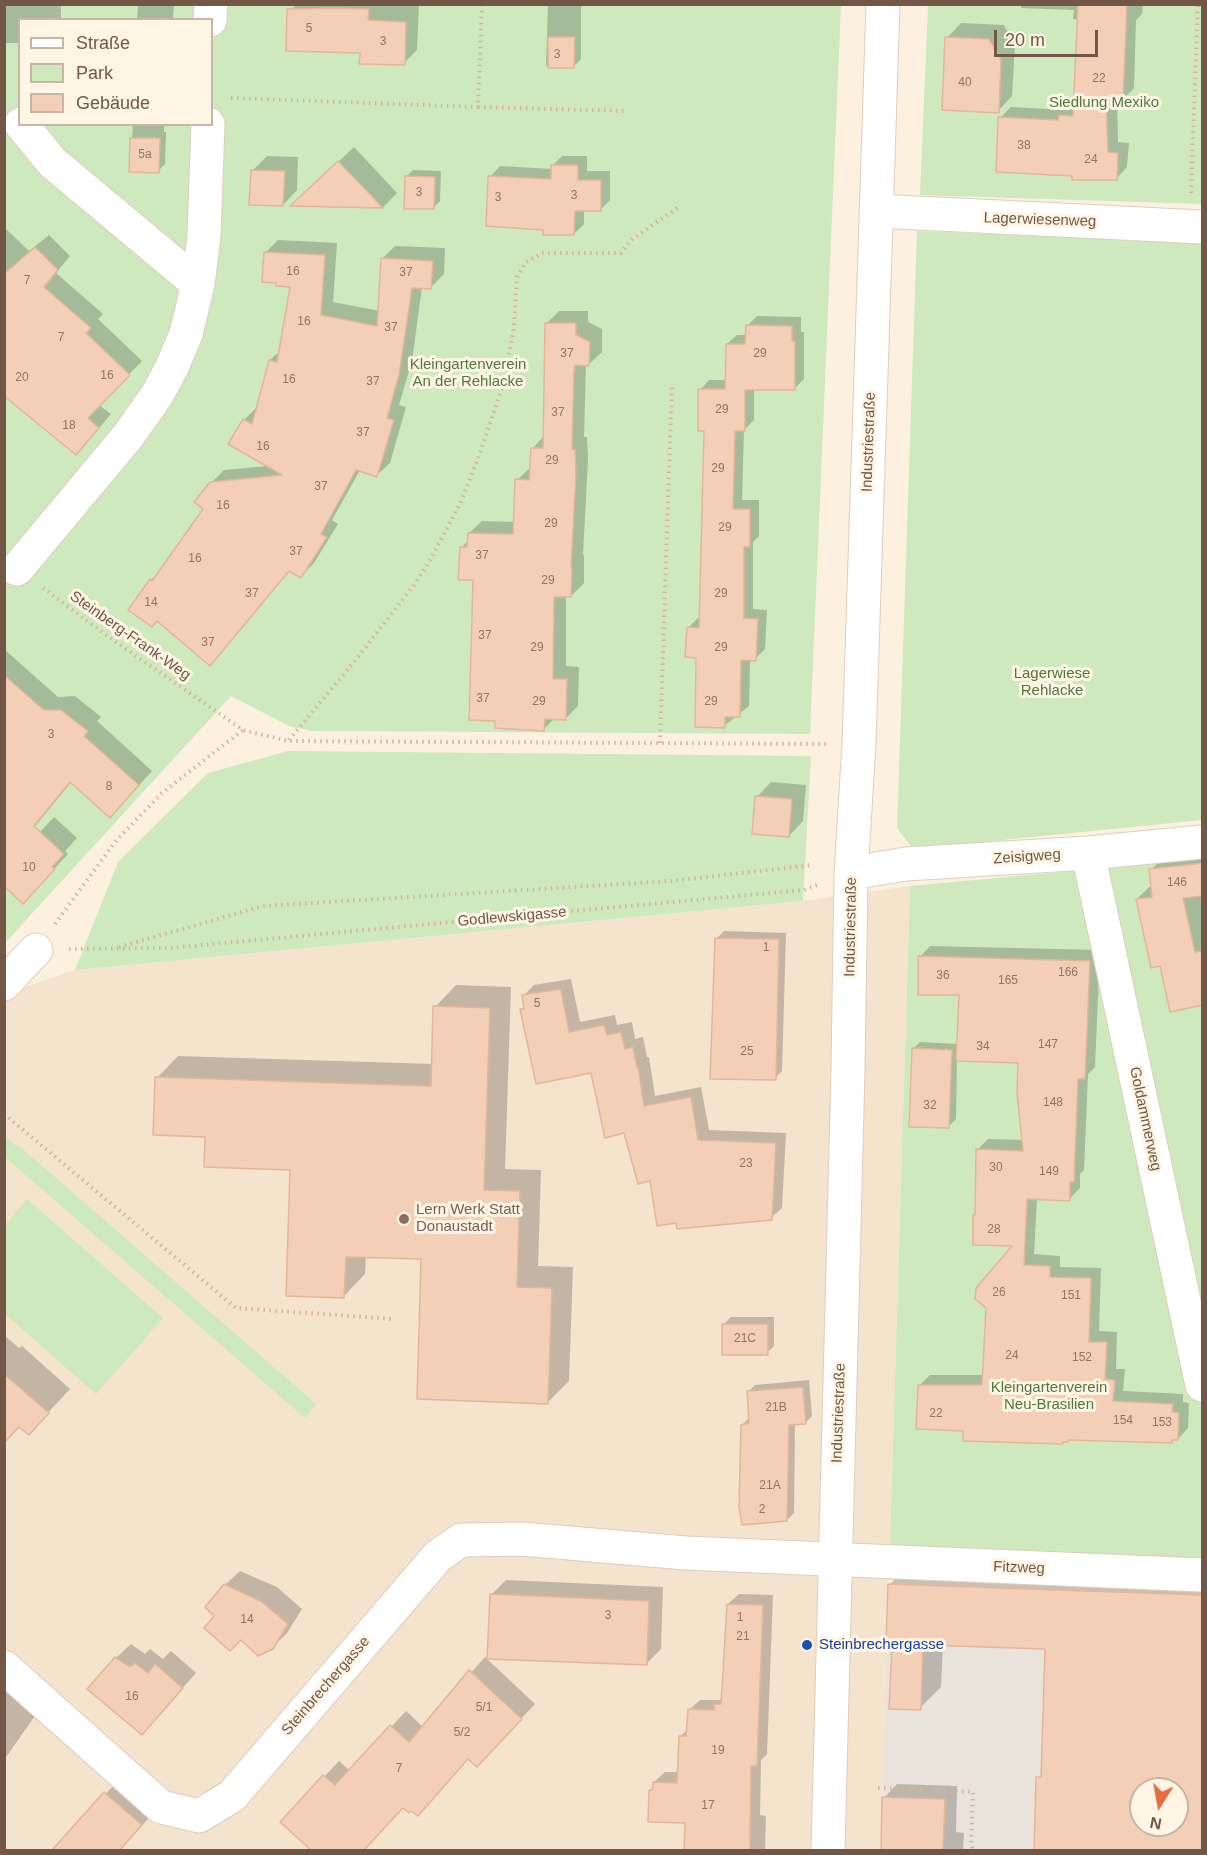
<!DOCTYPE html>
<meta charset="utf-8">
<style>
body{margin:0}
#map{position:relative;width:1207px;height:1855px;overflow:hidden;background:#fcf1df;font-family:Arial,sans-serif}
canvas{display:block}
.frame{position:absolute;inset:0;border:6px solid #725747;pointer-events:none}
.legend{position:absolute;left:18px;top:18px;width:195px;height:108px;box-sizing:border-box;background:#fff5e5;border:2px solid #c7b6a6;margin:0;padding:8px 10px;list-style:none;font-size:18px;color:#725747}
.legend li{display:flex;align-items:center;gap:12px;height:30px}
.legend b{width:30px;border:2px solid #c7b6a6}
.north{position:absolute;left:1129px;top:1777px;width:60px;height:60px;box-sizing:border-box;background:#fff5e5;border:2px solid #c7b6a6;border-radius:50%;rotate:191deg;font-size:16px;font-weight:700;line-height:24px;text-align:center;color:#725747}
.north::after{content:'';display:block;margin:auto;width:21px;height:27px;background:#e86b42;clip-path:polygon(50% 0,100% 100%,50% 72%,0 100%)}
.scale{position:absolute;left:994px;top:30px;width:104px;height:27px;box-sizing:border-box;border:3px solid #725747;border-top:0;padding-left:8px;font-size:18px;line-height:21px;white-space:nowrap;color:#725747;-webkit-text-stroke:4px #fff5e5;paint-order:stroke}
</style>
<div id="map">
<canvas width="1207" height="1855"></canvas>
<div class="frame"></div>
<ul class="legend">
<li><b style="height:8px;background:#fff"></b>Straße</li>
<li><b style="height:16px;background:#cee9be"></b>Park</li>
<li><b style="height:16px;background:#f2cfb6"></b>Gebäude</li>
</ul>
<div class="north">N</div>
<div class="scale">20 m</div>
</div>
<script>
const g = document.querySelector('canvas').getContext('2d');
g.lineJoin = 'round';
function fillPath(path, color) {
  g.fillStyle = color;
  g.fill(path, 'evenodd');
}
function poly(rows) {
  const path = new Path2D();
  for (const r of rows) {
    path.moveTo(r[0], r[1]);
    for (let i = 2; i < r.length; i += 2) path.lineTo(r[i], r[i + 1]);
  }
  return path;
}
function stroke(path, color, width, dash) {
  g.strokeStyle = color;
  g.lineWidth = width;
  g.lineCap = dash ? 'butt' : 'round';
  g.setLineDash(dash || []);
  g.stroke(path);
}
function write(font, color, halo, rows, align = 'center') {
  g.font = font + ' Arial,sans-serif';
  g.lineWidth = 6;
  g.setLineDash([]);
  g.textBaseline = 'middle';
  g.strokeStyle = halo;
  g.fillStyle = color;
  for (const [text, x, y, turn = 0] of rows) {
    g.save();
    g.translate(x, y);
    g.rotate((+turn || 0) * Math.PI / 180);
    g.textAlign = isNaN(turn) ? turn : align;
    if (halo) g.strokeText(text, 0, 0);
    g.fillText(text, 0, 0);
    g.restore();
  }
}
fillPath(poly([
 [910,886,890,1541,897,1549,888,1584,881,1850,5,1850,4,994,75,970,803,901]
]), '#f4e3cd');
fillPath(poly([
 [888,1584,1202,1595,1202,1850,881,1850],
 [1141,1789,1177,1789,1177,1825,1141,1825]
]), '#eae3db');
fillPath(poly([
 [5,5,841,5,810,734,311,731,289,726,231,696,5,943],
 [20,20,212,20,212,124,20,124],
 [928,5,1202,5,1202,204,920,195],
 [917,231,1202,242,1202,820,913,849,897,828],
 [288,751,811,756,803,901,75,970,118,862,208,773],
 [1202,859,1202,1558,897,1549,890,1542,910,886],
 [5,1136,16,1146,18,1145,316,1404,305,1418,5,1157],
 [27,1199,163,1318,96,1394,5,1314,5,1225]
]), '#cee9be');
fillPath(poly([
 [4,4,61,4,61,20,20,20,20,43,4,43],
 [138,4,174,4,173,20,137,20],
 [297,4,419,4,417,50,404,63,362,51,288,13],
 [548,4,581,4,581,59,574,66,546,66],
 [1021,4,1143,4,1142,14,1136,20,1134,88,1123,99,1117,99,1118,142,1129,143,1127,167,1116,179,1074,175,1000,118,1011,107,1066,110,1071,105,1075,105,1079,20,1073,19,1074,10,1021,8],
 [961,23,1004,25,1015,45,1012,96,998,111,947,38],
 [133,124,164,124,164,132,166,132,165,164,158,171,130,171],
 [354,147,397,193,383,207,293,205],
 [267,156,298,157,297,190,283,205,252,171],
 [562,156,587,156,587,171,610,171,610,200,600,210,584,210,584,224,574,234,544,228,490,177,500,166,552,169,552,166],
 [413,170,441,171,440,201,433,208,406,177],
 [4,227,29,251,49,235,70,256,56,273,103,314,98,319,142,361,99,405,111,414,89,440,4,394],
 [278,240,337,243,333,302,380,311,382,259,395,246,445,248,444,274,431,287,422,287,412,361,399,405,406,407,390,463,377,475,360,470,332,520,338,524,314,563,301,576,290,570,210,664,151,580,162,569,205,509,211,483,224,470,268,466,244,420,257,407,270,360,281,350,292,286,265,253],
 [559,311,588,311,588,322,602,329,602,352,589,364,586,364,584,437,587,437,588,459,583,555,584,555,584,583,571,596,566,596,566,666,579,667,578,706,565,719,555,718,544,729,461,548,469,540,469,533,482,521,515,522,517,480,531,467,532,449,544,436,547,323],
 [757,316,801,317,801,332,804,332,804,379,794,389,754,389,754,420,744,430,742,500,759,500,759,536,753,542,753,609,767,610,765,649,755,659,750,659,749,706,724,726,688,628,698,618,700,618,706,429,700,390,709,380,727,380,727,344,737,335,747,335,747,326],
 [4,649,58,697,75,696,101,717,97,721,152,771,124,802,72,781,37,824,23,838,4,822],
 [771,782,806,785,803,821,789,836,757,797],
 [54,817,77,838,65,851,68,854,37,887,40,832],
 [1202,854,1202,1004,1161,964,1137,899,1149,887,1153,887,1151,870,1163,858],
 [724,931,786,933,782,1071,775,1078,717,938],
 [930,946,1100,950,1095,1067,1088,1074,1084,1170,1080,1174,1080,1188,1069,1199,1037,1198,1034,1254,1060,1256,1060,1267,1101,1268,1099,1331,1117,1332,1116,1369,1125,1369,1123,1391,1183,1394,1183,1402,1189,1403,1188,1428,1178,1439,1175,1439,1172,1441,1069,1439,1068,1441,965,1430,919,1386,930,1375,984,1375,1016,1245,977,1214,977,1150,988,1139,1023,1140,1020,1061,957,1059,956,1119,949,1126,913,1049,920,1042,958,1044,960,994,920,957],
 [571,979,580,1022,615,1015,617,1025,632,1022,635,1039,643,1037,647,1057,649,1057,655,1096,701,1087,709,1130,786,1133,782,1208,771,1218,678,1221,651,1179,592,1071,522,1009,525,1006,523,996,534,985],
 [456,985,511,987,505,1169,541,1170,538,1266,573,1267,569,1381,548,1402,423,1258,366,1256,365,1274,344,1296,291,1168,207,1136,157,1078,178,1056,433,1064,435,1007],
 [731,1317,774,1317,774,1346,767,1353,724,1324],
 [4,1335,19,1348,22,1346,70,1389,29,1433,20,1426,4,1443],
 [809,1380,812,1416,805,1423,795,1423,794,1513,787,1520,742,1425,749,1418,748,1392,755,1385],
 [911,1563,1202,1573,1202,1850,1035,1850,1038,1778,1043,1773,1047,1648,943,1644,941,1687,920,1708,893,1641,889,1585],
 [1141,1789,1177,1789,1177,1825,1141,1825],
 [240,1571,277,1587,302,1609,287,1633,272,1648,217,1616,225,1585],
 [506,1580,663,1587,661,1649,647,1663,492,1594],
 [739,1594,773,1595,767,1754,761,1760,760,1815,766,1816,765,1850,685,1850,686,1821,651,1790,654,1787,654,1782,665,1772,679,1772,681,1736,688,1729,689,1710,700,1700,720,1700,723,1697,728,1604],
 [131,1644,145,1654,150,1649,163,1659,171,1651,196,1673,142,1733,116,1658],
 [4,1651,51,1693,4,1760],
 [485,1657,535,1704,491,1750,469,1758,411,1809,403,1806,355,1850,311,1850,312,1849,282,1822,339,1761,350,1771,406,1711,423,1727],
 [132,1766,167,1798,120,1850,53,1850],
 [897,1784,957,1786,956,1832,964,1833,963,1850,882,1850,884,1798]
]), '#0003');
const building = poly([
 [1078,4,1127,4,1123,101,1106,99,1108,152,1118,153,1117,180,1072,180,1072,176,996,172,998,117,1058,120,1059,115,1073,116,1078,4],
 [338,8,369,9,368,20,406,22,405,65,359,64,360,53,286,51,287,9,338,8],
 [548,37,575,37,574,68,548,68,548,37],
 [945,37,989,39,1001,60,999,113,942,110,945,37],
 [130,138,160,138,159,173,129,172,130,138],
 [338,161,383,208,290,206,338,161],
 [551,165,578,165,578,180,601,180,601,211,575,211,574,235,543,235,543,230,486,226,488,176,551,179,551,165],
 [251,170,285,171,283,206,249,205,251,170],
 [405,176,435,177,434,209,404,209,405,176],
 [35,247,58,270,44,287,91,328,86,333,130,375,88,418,99,428,76,455,4,396,4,274,35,247],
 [264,252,325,255,321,315,377,326,381,258,433,261,431,289,412,288,399,375,387,418,394,420,377,477,356,470,321,534,327,537,301,578,289,571,210,666,157,621,152,627,128,610,150,579,152,581,203,509,194,502,210,482,282,475,228,444,243,419,252,424,269,360,277,362,290,287,276,286,276,283,262,282,264,252],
 [545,323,576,323,576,335,590,342,589,366,575,365,574,372,572,449,575,450,576,473,571,567,572,567,571,597,554,597,553,679,567,679,566,720,545,719,544,731,508,729,495,728,495,721,469,720,473,580,458,580,460,547,467,547,468,533,513,534,515,479,529,480,531,448,543,448,545,323],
 [746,325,792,326,792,341,795,341,795,390,745,390,745,431,735,431,733,509,750,509,750,547,744,547,744,618,758,619,756,661,741,660,740,717,725,717,725,728,695,727,696,658,685,657,687,627,699,628,704,431,698,431,698,389,725,389,726,344,745,344,746,325],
 [4,675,44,710,61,710,88,731,84,736,139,785,110,818,70,782,34,826,64,854,52,867,55,869,23,904,4,886,4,675],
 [755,796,792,799,789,837,752,834,755,796],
 [1203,863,1203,896,1183,898,1195,952,1203,951,1203,1005,1170,1012,1160,966,1151,968,1136,899,1152,897,1149,869,1203,863],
 [715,938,779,939,776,1080,710,1079,715,938],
 [918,956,1090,961,1085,1079,1078,1079,1074,1182,1070,1182,1070,1201,1027,1199,1024,1265,1050,1266,1050,1277,1091,1278,1089,1342,1107,1342,1105,1379,1115,1380,1113,1401,1173,1404,1172,1412,1179,1413,1178,1440,1172,1440,1172,1443,1068,1440,1068,1442,1063,1442,1063,1444,963,1441,963,1431,916,1429,918,1385,982,1385,986,1308,975,1299,976,1288,1012,1246,973,1245,973,1215,975,1215,976,1149,1023,1151,1017,1092,1018,1063,956,1061,959,995,918,995,918,956],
 [561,989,569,1032,604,1025,607,1035,621,1032,625,1049,633,1047,637,1067,638,1066,644,1106,691,1097,698,1140,776,1143,772,1220,677,1229,676,1223,657,1226,650,1181,638,1184,624,1133,605,1138,591,1073,536,1084,520,1009,524,1009,522,995,561,989],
 [433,1006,490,1008,484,1190,520,1191,517,1287,552,1288,548,1404,417,1399,421,1259,346,1257,344,1298,286,1296,290,1170,204,1167,205,1137,153,1135,155,1077,431,1086,433,1006],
 [912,1048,952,1050,949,1128,909,1127,912,1048],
 [722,1324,768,1324,768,1355,722,1355,722,1324],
 [4,1374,49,1413,29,1435,19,1427,4,1443,4,1374],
 [803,1387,806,1424,789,1425,787,1521,742,1525,739,1506,741,1425,749,1423,747,1391,803,1387],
 [224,1584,262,1602,288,1624,273,1649,258,1656,241,1640,230,1651,204,1628,214,1616,205,1607,224,1584],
 [888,1584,1203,1595,1203,1851,1034,1851,1036,1777,1041,1777,1045,1649,923,1645,921,1710,889,1709,892,1643,886,1643,888,1584],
 [1141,1789,1177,1789,1177,1825,1141,1825,1141,1789],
 [490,1594,649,1601,647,1665,487,1659,490,1594],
 [727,1604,763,1605,757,1766,751,1766,750,1851,684,1851,685,1823,648,1822,649,1790,652,1790,653,1782,677,1783,679,1736,686,1736,688,1709,714,1710,714,1704,721,1704,727,1604],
 [115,1657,130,1667,135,1663,148,1673,155,1664,183,1688,142,1735,87,1689,115,1657],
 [469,1670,522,1719,477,1767,468,1759,418,1816,411,1811,409,1813,403,1808,363,1851,312,1851,280,1822,323,1775,335,1785,390,1725,409,1742,469,1670],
 [104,1792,142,1825,119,1851,51,1851,104,1792],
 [882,1797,945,1799,943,1851,881,1851,882,1797]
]);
fillPath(building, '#f2cfb6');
stroke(building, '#e4b697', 1.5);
const minor = poly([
 [210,20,211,4],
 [21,124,52,162,198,284],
 [877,211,1202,227],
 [17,569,128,436,157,395,172,367,186,334,198,284,204,236,208,124],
 [1088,853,1202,1385],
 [851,873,906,864,1088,853,1202,842],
 [4,984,36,950],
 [4,1667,161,1807,199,1816,232,1796,438,1556,461,1540,522,1539,686,1553,1202,1575],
 [828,1850,848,1070,851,873,859,744,883,4]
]);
stroke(minor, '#e0cdbb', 35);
stroke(poly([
 [58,20,59,4],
 [231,98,478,107,482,4],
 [478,107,624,111],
 [1191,193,1198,4],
 [43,588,113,640,243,730,288,741,826,744],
 [289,740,358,657,414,585,428,564,461,502,480,453,502,388,514,328,517,277,526,262,542,253,621,253,631,240,680,206],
 [660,743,672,383],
 [55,924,115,842,162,793,243,730],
 [119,947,263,906,671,881,812,865],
 [69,949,169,948,804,890,817,885],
 [4,1114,236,1308,394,1319],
 [878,1788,973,1792,971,1844,973,1850]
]), '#d6b39a', 4, [1.5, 4.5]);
stroke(minor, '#fff', 33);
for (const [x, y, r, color] of [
 [404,1219,6,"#8d6e63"],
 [807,1645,6,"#1a4fb4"]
]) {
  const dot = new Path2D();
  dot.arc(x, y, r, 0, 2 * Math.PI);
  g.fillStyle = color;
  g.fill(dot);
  stroke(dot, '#fff5e5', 2);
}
write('12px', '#927563', null, [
 ["5",309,29],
 ["3",383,42],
 ["3",557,55],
 ["22",1099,79],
 ["40",965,83],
 ["38",1024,146],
 ["5a",145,155],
 ["24",1091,160],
 ["3",419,193],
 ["3",574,196],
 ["3",498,198],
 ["16",293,272],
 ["37",406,273],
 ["7",27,281],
 ["16",304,322],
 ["37",391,328],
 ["7",61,338],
 ["37",567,354],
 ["29",760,354],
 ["16",107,376],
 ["20",22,378],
 ["16",289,380],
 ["37",373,382],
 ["29",722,410],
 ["37",558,413],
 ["18",69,426],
 ["37",363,433],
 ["16",263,447],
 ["29",552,461],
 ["29",718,469],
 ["37",321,487],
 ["16",223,506],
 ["29",551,524],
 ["29",725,528],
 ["37",296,552],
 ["37",482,556],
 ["16",195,559],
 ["29",548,581],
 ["37",252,594],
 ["29",721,594],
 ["14",151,603],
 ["37",485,636],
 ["37",208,643],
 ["29",537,648],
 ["29",721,648],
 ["37",483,699],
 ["29",539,702],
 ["29",711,702],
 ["3",51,735],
 ["8",109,787],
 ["10",29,868],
 ["146",1177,883],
 ["1",766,948],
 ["166",1068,973],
 ["36",943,976],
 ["165",1008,981],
 ["5",537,1004],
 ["147",1048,1045],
 ["34",983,1047],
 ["25",747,1052],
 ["148",1053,1103],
 ["32",930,1106],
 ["23",746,1164],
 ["30",996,1168],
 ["149",1049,1172],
 ["28",994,1230],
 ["26",999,1293],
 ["151",1071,1296],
 ["21C",745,1339],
 ["24",1012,1356],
 ["152",1082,1358],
 ["21B",776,1408],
 ["22",936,1414],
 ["154",1123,1421],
 ["153",1162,1423],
 ["21A",770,1486],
 ["2",762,1510],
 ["3",608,1616],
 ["1",740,1618],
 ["14",247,1620],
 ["21",743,1637],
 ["16",132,1697],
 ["5/1",484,1708],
 ["5/2",462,1733],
 ["19",718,1751],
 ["7",399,1769],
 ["17",708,1806]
]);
write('15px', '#4e783f', '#fff5e5', [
 ["Siedlung Mexiko",1104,103],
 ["Kleingartenverein",468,365],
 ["An der Rehlacke",468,382],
 ["Lagerwiese",1052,674],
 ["Rehlacke",1052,691],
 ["Kleingartenverein",1049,1388],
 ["Neu-Brasilien",1049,1405]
]);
write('15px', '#725747', '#fff5e5', [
 ["Lagerwiesenweg",1040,220,2],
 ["Industriestraße",869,442,-88],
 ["Steinberg-Frank-Weg",130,636,35],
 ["Zeisigweg",1027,857,-4],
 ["Godlewskigasse",512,917,-5],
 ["Industriestraße",851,927,-89],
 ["Goldammerweg",1145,1119,78],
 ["Industriestraße",839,1413,-88],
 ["Fitzweg",1019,1568,2],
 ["Steinbrechergasse",326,1686,-49]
]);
write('15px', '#785e54', '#fff5e5', [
 ["Lern Werk Statt",416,1210],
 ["Donaustadt",416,1227]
], 'left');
write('15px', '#164399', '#fff5e5', [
 ["Steinbrechergasse",819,1645]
], 'left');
</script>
